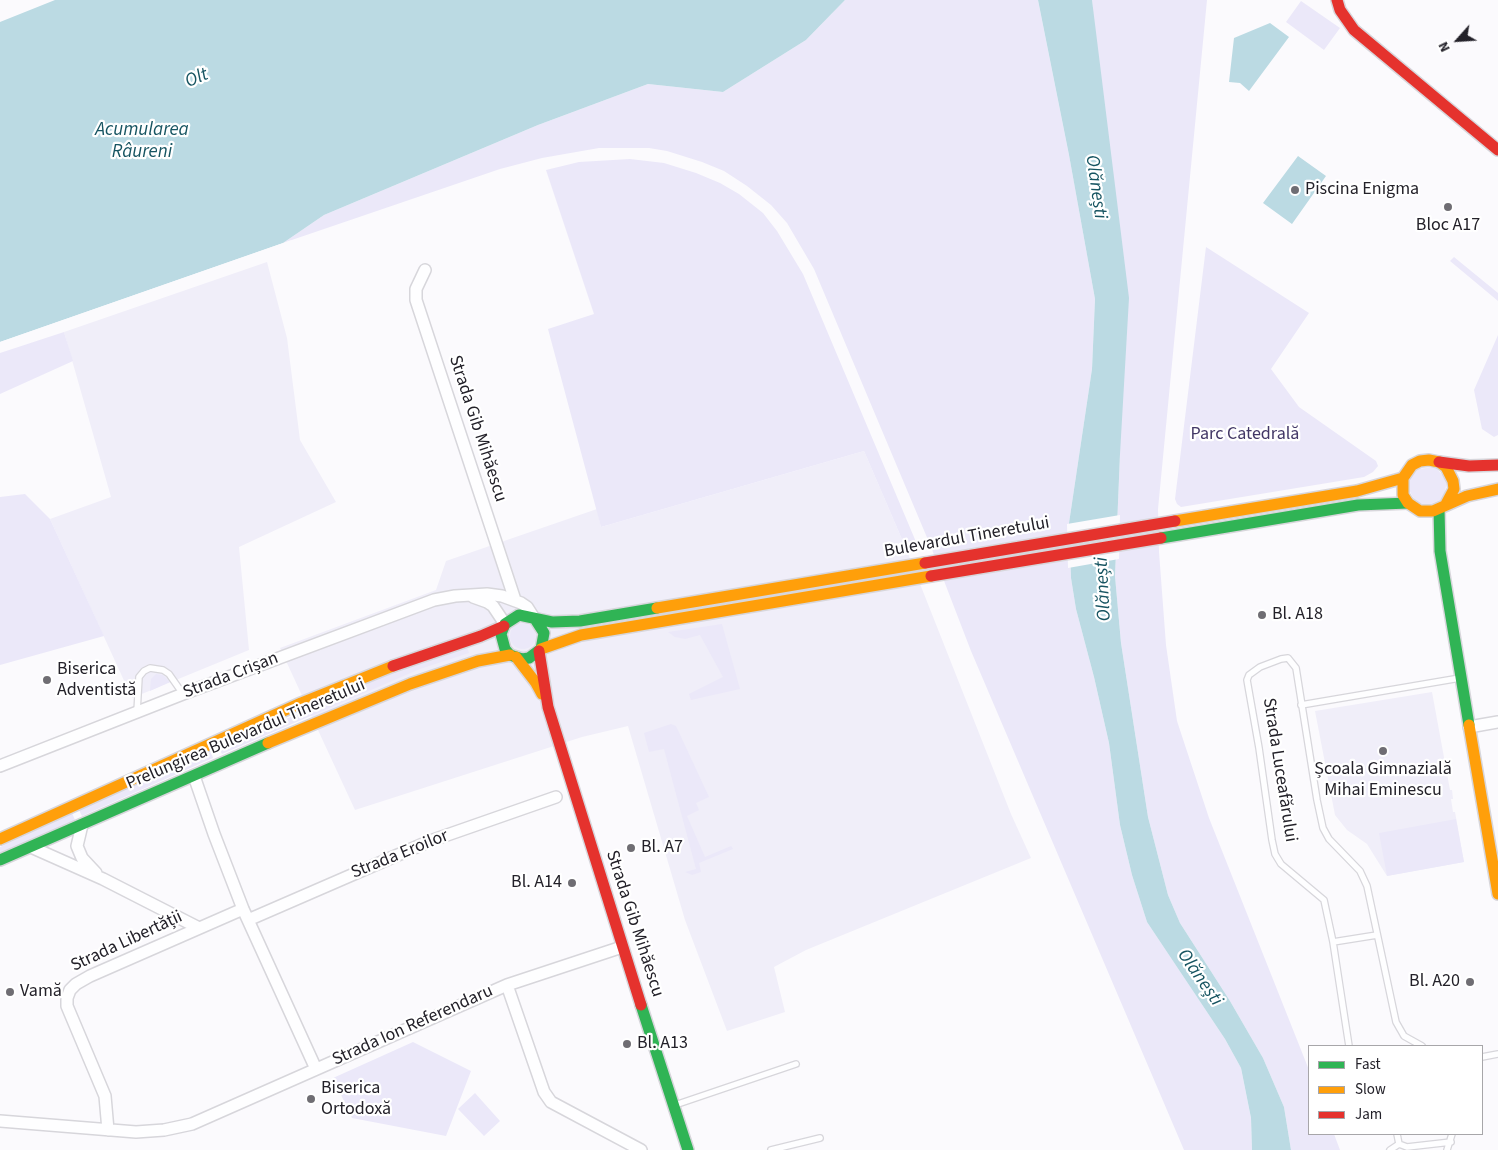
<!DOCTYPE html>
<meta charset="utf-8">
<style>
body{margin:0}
#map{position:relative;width:1498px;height:1150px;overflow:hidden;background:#fbfafd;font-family:"Source Sans 3",sans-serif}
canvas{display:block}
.legend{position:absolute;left:1308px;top:1045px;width:175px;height:90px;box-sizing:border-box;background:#fff;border:1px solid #a7a6a9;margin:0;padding:6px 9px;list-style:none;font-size:15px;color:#232129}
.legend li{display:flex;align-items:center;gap:10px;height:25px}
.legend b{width:25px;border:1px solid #a7a6a9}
.north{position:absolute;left:1433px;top:15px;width:50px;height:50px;-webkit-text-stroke:4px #fff;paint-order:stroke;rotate:244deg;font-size:14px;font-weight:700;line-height:20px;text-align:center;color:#232129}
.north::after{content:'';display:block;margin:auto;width:18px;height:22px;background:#232129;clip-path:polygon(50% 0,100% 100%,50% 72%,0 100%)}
</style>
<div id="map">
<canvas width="1498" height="1150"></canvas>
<ul class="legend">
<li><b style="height:6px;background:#30b455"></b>Fast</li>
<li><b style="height:6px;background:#ff9f0a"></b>Slow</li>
<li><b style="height:6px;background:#e5322d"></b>Jam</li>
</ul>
<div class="north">N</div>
</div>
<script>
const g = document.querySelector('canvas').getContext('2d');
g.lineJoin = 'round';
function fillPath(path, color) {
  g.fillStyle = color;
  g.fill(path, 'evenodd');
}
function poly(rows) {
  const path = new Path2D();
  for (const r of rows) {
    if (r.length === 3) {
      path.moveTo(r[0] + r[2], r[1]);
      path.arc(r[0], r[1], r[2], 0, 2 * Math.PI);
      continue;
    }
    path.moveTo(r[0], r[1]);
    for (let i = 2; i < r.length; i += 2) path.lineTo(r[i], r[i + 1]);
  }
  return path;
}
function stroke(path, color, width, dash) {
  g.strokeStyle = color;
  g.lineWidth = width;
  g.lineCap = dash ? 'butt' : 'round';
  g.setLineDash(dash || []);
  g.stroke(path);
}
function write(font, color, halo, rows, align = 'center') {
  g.font = font + ' "Source Sans 3",sans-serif';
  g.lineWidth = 4.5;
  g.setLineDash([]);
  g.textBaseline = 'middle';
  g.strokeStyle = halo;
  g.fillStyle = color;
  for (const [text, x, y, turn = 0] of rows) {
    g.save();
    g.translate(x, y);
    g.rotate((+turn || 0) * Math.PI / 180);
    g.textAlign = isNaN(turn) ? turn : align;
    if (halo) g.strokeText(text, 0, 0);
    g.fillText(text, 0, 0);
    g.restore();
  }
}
fillPath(poly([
 [267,262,287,338,300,440,336,502,239,547,249,650,132,698,50,519,111,497,64,332],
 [864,451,907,551,1011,814,1031,858,806,950,774,967,785,1012,727,1031,685,920,628,726,582,737,355,810,280,648,436,590,446,561,597,509,601,527],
 [1432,692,1450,790,1452,790,1453,799,1451,799,1453,812,1455,812,1464,862,1387,876,1367,844,1347,830,1335,815,1315,711]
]), '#f0eef9');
fillPath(poly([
 [845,0,1038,0,1069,155,1095,299,1092,369,1069,523,1071,578,1076,609,1094,677,1109,743,1120,825,1132,875,1147,922,1225,1039,1241,1068,1251,1118,1252,1150,1184,1150,971,651,931,547,814,269,787,223,771,205,747,186,724,171,702,162,667,151,649,148,599,148,542,158,500,169,283,243,324,215,538,125,648,84,723,92,806,40],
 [1092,0,1207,0,1158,509,1159,552,1166,645,1177,721,1209,818,1309,1070,1309,1134,1334,1134,1340,1150,1291,1150,1284,1107,1263,1058,1230,1001,1180,923,1168,895,1148,817,1121,643,1115,576,1120,454],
 [1301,1,1340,28,1324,50,1286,22],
 [630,159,664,163,696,173,720,183,739,194,763,213,777,231,803,274,919,549,907,551,864,451,601,527,548,329,594,314,546,170,579,162],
 [1206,247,1309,313,1271,369,1299,407,1376,461,1378,466,1373,472,1364,477,1181,507,1177,504,1175,499],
 [1454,257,1498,293,1498,301,1450,261],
 [64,332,73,361,0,394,0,353],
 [1498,335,1498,435,1494,437,1482,429,1474,390],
 [1435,467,1447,480,1444,498,1427,506,1415,501,1409,490,1410,479,1417,469],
 [25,494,50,519,104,636,0,665,0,497],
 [523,636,13],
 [722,624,740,689,691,700,689,694,723,677,700,635,685,639,675,637,668,632],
 [467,647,469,653,420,669,222,754,219,748,418,662],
 [156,674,163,675,170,682,150,691,151,679],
 [671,724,676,726,709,797,696,803,699,810,687,816,705,857,731,846,733,849,699,863,701,872,692,875,685,872,696,869,664,749,649,752,644,733],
 [211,752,213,758,82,816,79,810],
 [72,813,75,820,0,854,0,847],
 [1456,819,1464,862,1387,876,1379,833],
 [413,1042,471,1071,446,1136,352,1118,333,1078],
 [475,1093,500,1121,484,1136,458,1109]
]), '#ebe8f9');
fillPath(poly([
 [55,0,845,0,806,40,723,92,648,84,538,125,324,215,283,243,0,342,0,22],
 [1038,0,1092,0,1129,298,1120,454,1115,576,1121,643,1148,817,1168,895,1180,923,1230,1001,1263,1058,1284,1107,1291,1150,1252,1150,1251,1118,1241,1068,1225,1039,1147,922,1132,875,1120,825,1109,743,1094,677,1076,609,1071,578,1069,523,1092,369,1095,299,1069,155],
 [1270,23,1289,37,1249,91,1240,83,1229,82,1234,38],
 [1298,156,1326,176,1292,224,1263,203]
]), '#bbdae3');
fillPath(poly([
 [292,240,284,245,0,344,0,342],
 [1120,515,1119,559,1068,568,1067,524]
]), '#fbfafd');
const lane = poly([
 [1301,705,1460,678],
 [137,712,139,677,144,671,150,668,163,670,169,674,183,694],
 [1333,942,1377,935],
 [1349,1046,1333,942,1324,900,1281,864,1275,854,1272,840,1259,748,1247,680,1249,675,1260,667,1281,659,1288,658,1296,668,1317,800,1323,828,1329,839,1360,871,1367,886,1396,1022,1404,1036,1422,1046],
 [1482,1057,1498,1054],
 [675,1105,796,1064],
 [1397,1134,1399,1144,1407,1147,1451,1142],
 [771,1150,820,1138],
 [1390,1150,1399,1144],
 [1447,1150,1452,1134]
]);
const street = poly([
 [425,270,416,289,416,300,515,600],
 [473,597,487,602,493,606,505,624],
 [1469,727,1498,722],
 [0,766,183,694,434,600,455,596,487,594,502,596,521,603,527,607,534,618],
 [194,776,214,834,243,909,316,1069],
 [82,825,77,846,82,858,96,873],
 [31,847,103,879,199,928],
 [248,920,430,841,556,797],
 [507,985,544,1092,551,1102,641,1150],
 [0,1121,136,1132,164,1130,192,1124,507,985,622,947],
 [108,1130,105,1096,67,1006,67,998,70,990,76,984,90,976,243,909]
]);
const fast = poly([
 [1439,509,1440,551,1469,725],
 [1161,538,1358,505,1408,503],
 [535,619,544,633,541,649,529,658,522,659,510,655,505,649,501,634,505,624,519,615,552,622,580,621,657,608],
 [0,860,268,743],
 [641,1005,688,1150]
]);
const slow = poly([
 [1446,504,1454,489,1453,481,1446,467,1439,462,1429,460,1420,461,1412,465,1403,478,1403,495,1408,503,1420,511,1433,511,1467,496,1498,489],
 [1175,521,1357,491,1403,478],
 [657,608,925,563],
 [541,649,581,635,931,576],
 [516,657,536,683,542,694],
 [1469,725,1498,894],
 [268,743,410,684,478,661,510,655],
 [0,839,301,703,393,666]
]);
const jam = poly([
 [1337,0,1340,10,1354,30,1498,150],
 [1439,462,1469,466,1498,465],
 [925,563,1175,521],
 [931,576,1161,538],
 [539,651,548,707,641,1005],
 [393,666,481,636,504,626]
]);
stroke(lane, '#d7d6db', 8);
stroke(street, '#d7d6db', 14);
stroke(fast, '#d7d6db', 14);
stroke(slow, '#d7d6db', 14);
stroke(jam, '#d7d6db', 14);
stroke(lane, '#fefeff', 5.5);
stroke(street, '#fefeff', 11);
stroke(fast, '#30b455', 11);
stroke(slow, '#ff9f0a', 11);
stroke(jam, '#e5322d', 11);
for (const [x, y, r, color] of [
 [1295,190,5,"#6f6d73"],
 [1448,207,5,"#6f6d73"],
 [1262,615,5,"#6f6d73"],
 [47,680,5,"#6f6d73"],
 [1383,751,5,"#6f6d73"],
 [631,848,5,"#6f6d73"],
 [572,883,5,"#6f6d73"],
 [1470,982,5,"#6f6d73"],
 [10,992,5,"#6f6d73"],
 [627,1044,5,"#6f6d73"],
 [311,1099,5,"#6f6d73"]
]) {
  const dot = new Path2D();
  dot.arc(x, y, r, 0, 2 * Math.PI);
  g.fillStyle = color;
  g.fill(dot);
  stroke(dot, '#fff', 2);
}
write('18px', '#232129', '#fff', [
 ["Piscina Enigma",1305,190],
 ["Bloc A17",1448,226,"center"],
 ["Bl. A18",1272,615],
 ["Biserica",57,670],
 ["Adventistă",57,691],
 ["Școala Gimnazială",1383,770,"center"],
 ["Mihai Eminescu",1383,791,"center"],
 ["Bl. A7",641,848],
 ["Bl. A14",562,883,"right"],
 ["Bl. A20",1460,982,"right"],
 ["Vamă",20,992],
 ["Bl. A13",637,1044],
 ["Biserica",321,1089],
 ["Ortodoxă",321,1110]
], 'left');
write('18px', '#232129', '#fff', [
 ["Strada Gib Mihăescu",477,429,72],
 ["Bulevardul Tineretului",967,538,-10],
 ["Strada Crișan",231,676,-21],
 ["Prelungirea Bulevardul Tineretului",246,735,-23],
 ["Strada Luceafărului",1279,770,81],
 ["Strada Eroilor",400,855,-22],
 ["Strada Gib Mihăescu",634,924,72],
 ["Strada Libertății",127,942,-25],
 ["Strada Ion Referendaru",413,1026,-24]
]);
write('18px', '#423766', '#fff', [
 ["Parc Catedrală",1245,435]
]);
write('italic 19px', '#165461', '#fff', [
 ["Olt",197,79,-23],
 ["Acumularea",142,131],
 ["Râureni",142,153],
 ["Olănești",1095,187,82],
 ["Olănești",1104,589,-93],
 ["Olănești",1199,978,55]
]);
</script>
